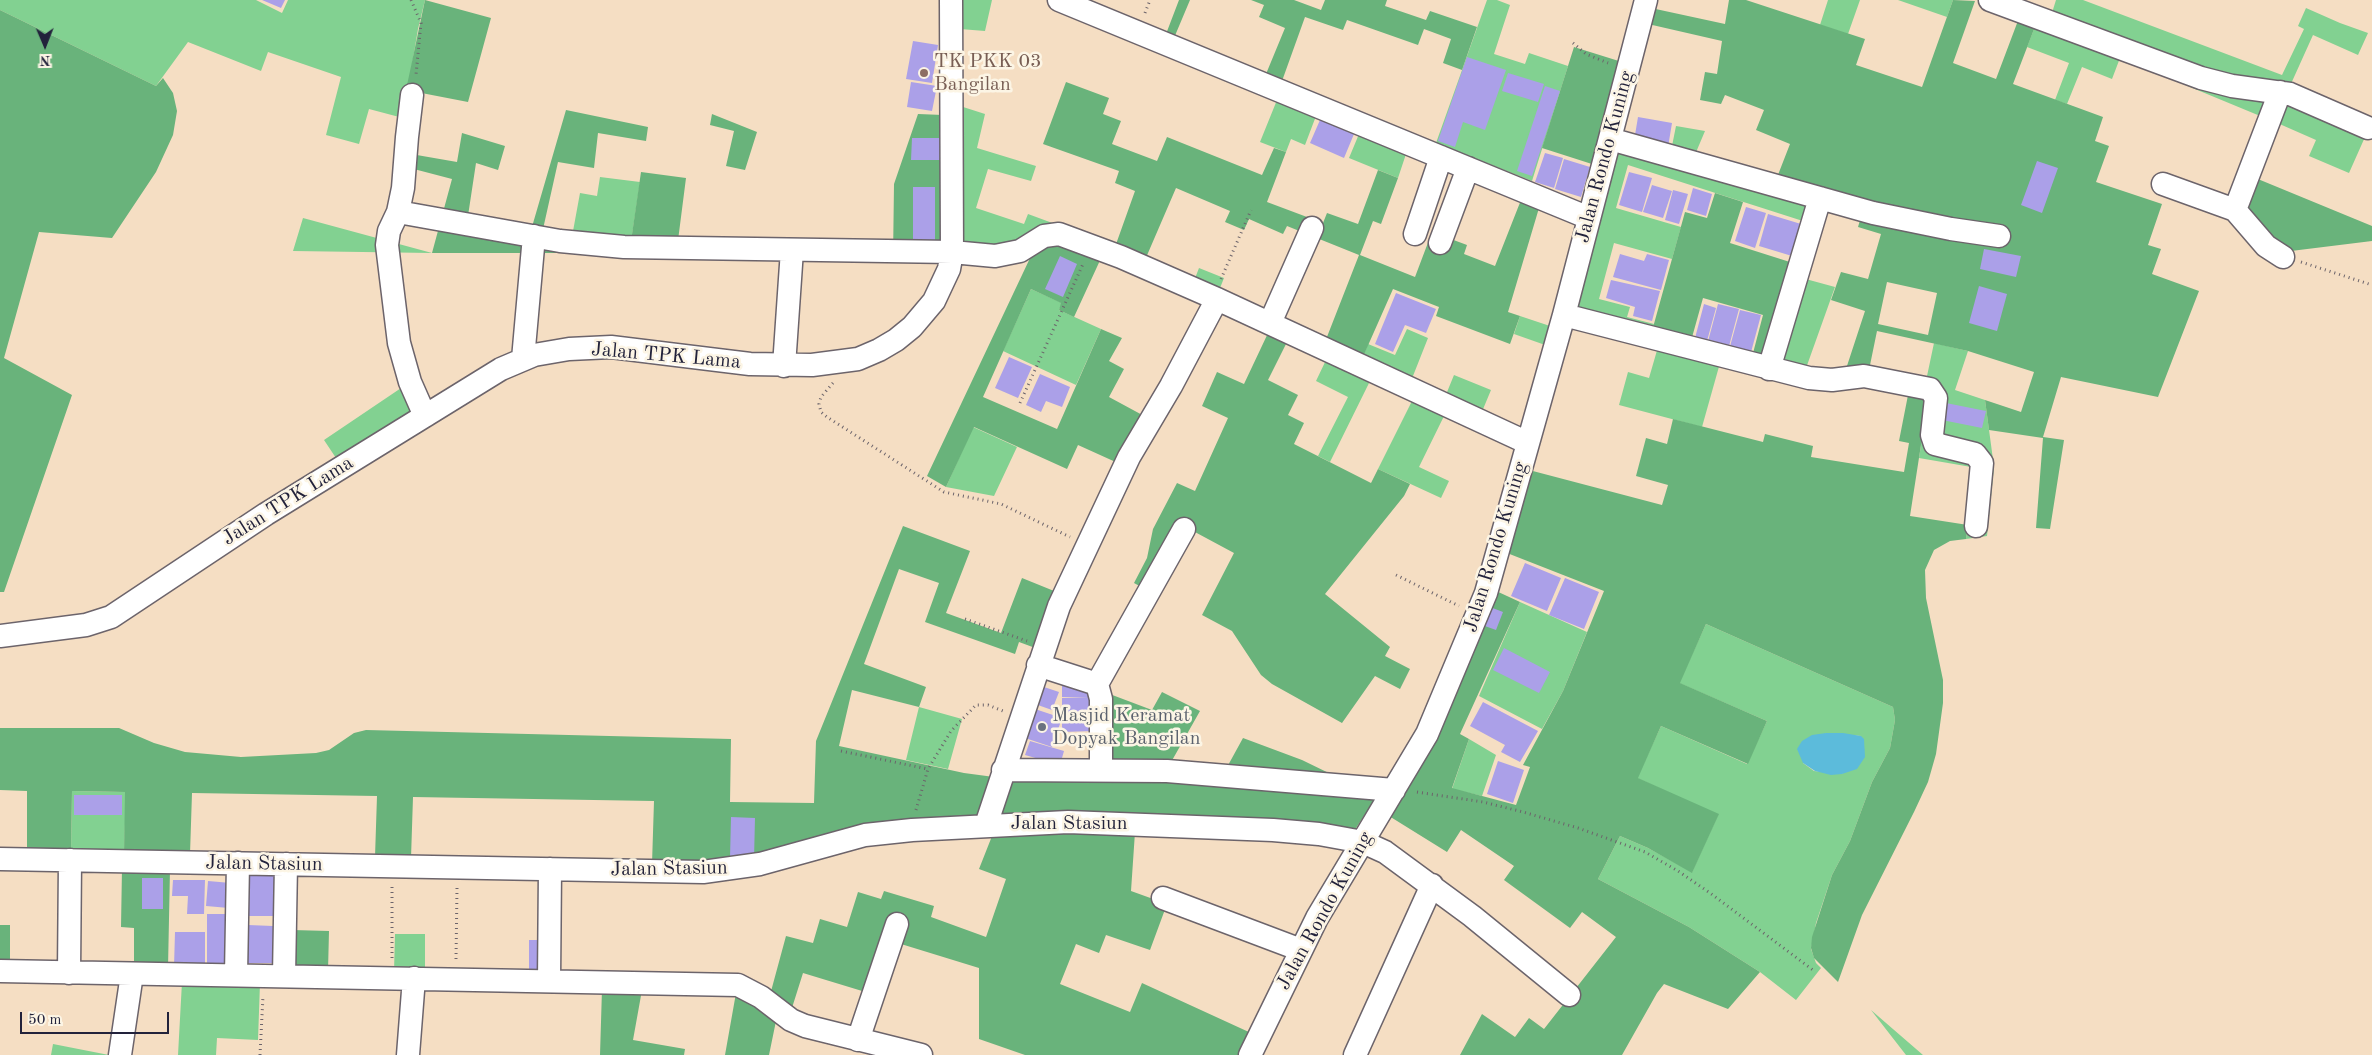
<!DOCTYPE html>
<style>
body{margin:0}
#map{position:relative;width:2372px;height:1055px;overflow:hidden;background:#f5dec3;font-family:"Old Standard TT",serif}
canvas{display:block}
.north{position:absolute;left:20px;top:20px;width:50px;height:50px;-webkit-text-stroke:4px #fcf5e5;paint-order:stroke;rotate:179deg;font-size:14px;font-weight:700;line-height:20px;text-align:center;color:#22223b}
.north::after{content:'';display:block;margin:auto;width:18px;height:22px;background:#22223b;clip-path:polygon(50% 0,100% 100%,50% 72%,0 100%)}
.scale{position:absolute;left:20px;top:1012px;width:149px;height:22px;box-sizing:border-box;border:2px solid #22223b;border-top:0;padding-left:6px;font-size:15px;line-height:18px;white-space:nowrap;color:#22223b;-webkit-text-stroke:4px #fcf5e5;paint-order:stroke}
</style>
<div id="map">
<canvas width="2372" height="1055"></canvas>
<div class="north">N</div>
<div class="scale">50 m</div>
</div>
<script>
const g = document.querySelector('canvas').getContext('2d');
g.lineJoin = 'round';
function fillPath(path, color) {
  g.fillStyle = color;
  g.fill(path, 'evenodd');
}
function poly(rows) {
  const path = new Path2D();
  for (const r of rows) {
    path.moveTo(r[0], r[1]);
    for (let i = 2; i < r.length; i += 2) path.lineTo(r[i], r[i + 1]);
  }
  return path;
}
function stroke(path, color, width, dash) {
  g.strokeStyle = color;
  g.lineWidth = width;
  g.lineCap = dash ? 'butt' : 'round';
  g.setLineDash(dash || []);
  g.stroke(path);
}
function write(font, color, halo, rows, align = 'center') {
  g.font = font + ' "Old Standard TT",serif';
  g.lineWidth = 5;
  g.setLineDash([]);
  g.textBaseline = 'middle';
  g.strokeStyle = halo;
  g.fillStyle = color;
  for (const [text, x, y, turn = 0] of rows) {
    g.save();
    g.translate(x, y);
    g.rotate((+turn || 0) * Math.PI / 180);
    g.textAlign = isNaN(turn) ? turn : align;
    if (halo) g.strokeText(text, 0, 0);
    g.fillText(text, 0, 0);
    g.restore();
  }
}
fillPath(poly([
 [0,0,256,0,282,13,288,0,425,0,418,29,403,118,369,109,359,144,326,135,341,77,268,52,261,71,188,42,156,86,0,10],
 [960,0,992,0,985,31,960,29],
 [1487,0,1497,0,1510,5,1494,54,1525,64,1529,53,1568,66,1532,181,1436,143],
 [1828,0,1860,0,1848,34,1820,25],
 [1898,0,1953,0,1947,17],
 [2056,0,2083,0,2282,75,2304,29,2298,26,2306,8,2340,23,2368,33,2358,55,2313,35,2290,86,2238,81,2051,16],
 [2036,24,2272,97,2265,118,2120,58,2112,79,2082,67,2067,104,2055,100,2069,63,2027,47],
 [1277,100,1316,116,1305,145,1291,139,1286,152,1260,142],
 [2284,100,2365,137,2349,173,2309,156,2316,140,2275,122],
 [960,106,985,114,977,148,1036,166,1031,181,988,169,976,208,1024,224,1028,214,1066,228,1009,245,959,245],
 [1676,126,1705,131,1694,157,1671,151],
 [1359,134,1406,154,1398,178,1349,158],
 [1617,149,1811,204,1806,222,1628,165,1616,208,1681,227,1672,259,1614,243,1599,299,1630,307,1627,317,1654,324,1652,331,1574,310],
 [600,177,640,182,629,255,569,253,580,193,597,196],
 [303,218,432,253,293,251],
 [1199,268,1224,278,1218,293,1194,281],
 [1802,278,1835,287,1805,371,1776,363],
 [1031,289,1062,303,1059,310,1101,329,1076,385,1003,351],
 [1520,316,1553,327,1548,346,1514,334],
 [1407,329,1428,338,1411,381,1362,359,1368,344,1395,355],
 [1934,343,1968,351,1955,390,1985,400,1994,467,1987,536,1966,539,1977,468,1919,458,1927,406,1923,395],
 [1658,347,1720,363,1702,427,1619,405,1628,372,1649,378],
 [1327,358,1371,379,1330,462,1318,456,1348,397,1316,381],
 [1454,375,1491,390,1481,414,1445,397],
 [410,382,422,410,338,461,324,440],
 [1413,399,1445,414,1419,467,1449,481,1441,498,1378,469],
 [973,427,1017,447,994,496,946,487],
 [1520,602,1587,632,1563,691,1542,729,1479,696],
 [1706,624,1893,707,1895,720,1890,748,1872,782,1850,841,1832,875,1816,923,1811,949,1816,963,1821,968,1796,1000,1760,972,1689,927,1598,879,1620,836,1648,848,1692,872,1718,815,1637,778,1661,726,1747,764,1767,721,1679,683],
 [1826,733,1861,736,1842,774,1814,771,1803,763],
 [919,707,962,719,948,769,906,760],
 [1469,739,1496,755,1482,796,1452,789],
 [72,791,126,792,124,853,71,852],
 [395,934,425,934,425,973,394,972],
 [182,982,260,983,258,1040,217,1038,216,1055,178,1055],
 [1871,1010,1923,1055,1906,1055],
 [53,1044,109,1055,51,1055]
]), '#82d191');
fillPath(poly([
 [425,0,491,18,468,102,406,90],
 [1179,0,1190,0,1174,38,1166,34],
 [1251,0,1294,0,1321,10,1325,0,1387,0,1385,6,1426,20,1430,11,1477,27,1462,70,1443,63,1451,39,1424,29,1418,45,1347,20,1343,30,1305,17,1282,81,1266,74,1285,28,1259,17,1264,5],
 [1729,0,1746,0,1865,39,1856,65,1922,87,1953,0,1975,1,1953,63,1996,79,2019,18,2036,24,2013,84,2103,117,2095,141,2109,146,2096,182,2162,204,2148,245,2161,249,2152,274,2199,291,2158,397,2061,377,2043,437,2064,440,2050,529,2036,528,2043,438,1989,430,1985,400,2021,412,2034,372,1968,351,1877,331,1869,370,1845,372,1865,311,1831,300,1841,272,1868,279,1881,234,1858,227,1861,217,1776,180,1790,144,1756,130,1764,110,1725,95,1721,104,1700,100,1705,72,1717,74,1722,41,1648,24,1651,8,1725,24],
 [1887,282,1937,293,1928,335,1878,324],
 [0,10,156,86,163,78,173,93,177,111,173,135,156,172,112,238,39,232,4,358,72,395,4,592,0,592],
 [1574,47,1622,62,1595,165,1542,148],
 [1066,82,1109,98,1103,114,1121,121,1112,144,1157,161,1167,137,1262,175,1274,148,1286,152,1267,202,1323,223,1327,213,1358,224,1378,170,1398,178,1381,224,1373,221,1360,255,1415,277,1432,232,1467,245,1464,254,1495,266,1521,200,1539,208,1508,312,1520,316,1510,344,1436,316,1439,307,1393,289,1362,359,1325,342,1359,255,1287,226,1283,234,1249,219,1244,230,1225,222,1230,211,1176,188,1145,260,1115,247,1135,191,1115,183,1119,171,1043,144],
 [566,110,648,127,646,141,598,133,594,168,558,162,539,247,569,253,432,253,452,179,410,168,411,154,457,162,462,133,505,146,498,170,476,163,466,229,527,244],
 [712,114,757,132,745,170,726,166,734,131,710,125],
 [918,114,943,115,944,241,893,259,894,184],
 [641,172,686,178,676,256,629,255],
 [2253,177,2372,226,2372,241,2291,251,2281,248,2241,207],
 [1715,193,1743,202,1730,243,1793,263,1764,361,1752,357,1763,315,1703,298,1691,341,1652,331,1685,212,1707,218],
 [1056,243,1102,256,1074,317,1059,310,1061,303,1031,289,983,397,1057,429,1101,329,1122,338,1109,361,1124,369,1109,397,1146,417,1120,464,1078,445,1067,469,974,427,946,487,927,476,1031,256],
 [1269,331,1288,340,1268,380,1298,395,1288,415,1304,423,1294,444,1371,483,1378,469,1410,484,1404,496,1325,594,1390,647,1385,656,1410,669,1400,689,1375,676,1342,723,1272,684,1261,675,1232,631,1202,615,1234,553,1180,524,1145,589,1134,583,1147,558,1153,529,1177,483,1195,491,1228,418,1202,406,1217,372,1244,384],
 [1909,390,1923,395,1927,406,1910,516,1968,525,1966,539,1950,541,1934,550,1925,570,1926,598,1943,680,1943,703,1936,754,1928,782,1914,812,1862,915,1838,982,1814,958,1811,948,1812,937,1832,875,1850,841,1872,782,1890,748,1895,720,1893,707,1706,624,1680,683,1767,721,1748,764,1661,726,1638,778,1719,814,1692,873,1648,848,1620,836,1598,879,1689,927,1760,972,1728,1009,1664,984,1657,993,1622,1055,1460,1055,1482,1014,1515,1037,1529,1018,1544,1029,1616,937,1582,912,1570,928,1504,880,1514,866,1461,830,1447,852,1389,816,1494,590,1520,602,1460,734,1469,739,1452,788,1516,805,1530,767,1523,765,1563,691,1604,591,1507,553,1529,470,1662,505,1668,485,1636,476,1646,438,1667,444,1673,419,1763,442,1765,434,1813,446,1811,457,1904,472,1909,443,1899,441],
 [903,526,970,551,946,613,1001,633,1022,578,1059,593,1038,649,1019,642,1015,654,925,622,939,583,899,569,864,664,926,687,919,707,852,690,839,746,964,773,994,777,1142,778,1377,796,1354,831,1018,816,741,861,652,864,654,801,413,797,411,858,375,857,377,796,192,793,190,854,124,853,125,792,72,791,71,852,27,852,27,791,0,790,0,728,119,728,154,743,185,752,241,757,316,753,329,750,354,733,366,730,731,739,730,802,814,803,816,741],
 [1162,692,1200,711,1170,764,1107,763,1107,693,1152,710],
 [1243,738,1302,760,1339,778,1226,769],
 [994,831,1135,832,1131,891,1167,904,1150,950,1106,935,1099,953,1076,944,1060,984,1130,1012,1142,983,1251,1033,1241,1055,1025,1055,979,1039,979,968,888,940,872,994,803,973,791,1011,770,995,786,936,813,943,820,919,847,927,858,892,881,899,884,891,934,906,931,917,986,937,1006,879,979,869],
 [122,868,170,869,168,968,134,967,134,928,121,927],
 [0,925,10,925,10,965,0,965],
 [292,930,329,931,328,971,291,970],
 [602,989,642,990,633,1040,685,1049,684,1055,600,1055],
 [736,993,776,1021,769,1055,725,1055]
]), '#69b37b');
fillPath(poly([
 [1826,733,1843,733,1861,736,1864,739,1865,757,1857,769,1842,774,1831,775,1815,771,1803,763,1797,749,1802,741,1812,735]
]), '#5cbbdb');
fillPath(poly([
 [262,0,285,0,281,8],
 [913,41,938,45,932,83,906,79],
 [1467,57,1506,70,1485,130,1463,122,1455,147,1438,141],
 [1508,73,1544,84,1538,102,1502,91],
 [911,82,937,86,932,111,907,107],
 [1545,86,1560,91,1532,176,1517,171],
 [1638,117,1672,123,1668,147,1634,141],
 [1320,120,1354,134,1344,158,1310,143],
 [912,138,941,138,941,160,911,160],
 [1545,153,1563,158,1554,188,1535,182],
 [1564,159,1590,167,1581,197,1555,189],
 [2037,161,2058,168,2042,213,2021,205],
 [1629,172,1652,178,1642,212,1619,205],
 [1652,185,1672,191,1663,218,1643,212],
 [913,187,935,187,935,240,913,240],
 [1693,188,1712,194,1706,216,1687,210],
 [1673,190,1688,194,1679,224,1665,220],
 [1746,207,1766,213,1755,248,1735,241],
 [1768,214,1801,224,1792,256,1759,246],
 [1984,249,2021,256,2016,277,1980,269],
 [1620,254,1644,261,1647,254,1669,260,1661,290,1613,277],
 [1060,256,1077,264,1063,297,1045,289],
 [1611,280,1660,291,1652,321,1633,316,1635,307,1606,298],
 [1979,286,2007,294,1997,331,1969,323],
 [1396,293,1436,309,1426,333,1405,325,1393,352,1375,344],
 [1704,304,1716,308,1707,341,1695,338],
 [1718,304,1739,309,1728,350,1707,345],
 [1740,310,1761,315,1750,356,1729,350],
 [1009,357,1032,367,1018,398,995,388],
 [1040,374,1070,387,1062,407,1046,401,1041,412,1026,405],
 [1946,403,1986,411,1982,428,1942,420],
 [1525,563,1561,578,1547,611,1511,596],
 [1565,578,1599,592,1584,629,1549,615],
 [1490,607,1503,612,1496,630,1482,625],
 [1504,648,1550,672,1539,693,1493,670],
 [1041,686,1059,692,1052,710,1035,704],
 [1062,686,1091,686,1093,731,1062,732,1062,698,1089,697,1062,697],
 [1483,702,1538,731,1520,762,1501,752,1505,745,1470,726],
 [1032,708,1062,718,1052,747,1022,737],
 [1030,741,1064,751,1060,765,1025,755],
 [1498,761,1524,770,1513,803,1487,794],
 [74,795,122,795,122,815,74,815],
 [731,817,755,818,754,859,730,858],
 [244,874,276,875,276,916,244,916],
 [142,878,163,878,163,909,142,909],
 [173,880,205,880,204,914,187,914,188,896,172,896],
 [208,881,231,883,229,908,206,906],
 [207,914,228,914,227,967,207,967],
 [248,925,273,926,273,963,247,963],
 [175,932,205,932,205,967,174,967],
 [529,940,545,940,544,974,529,973]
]), '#aba0e8');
const minor = poly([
 [1059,0,1589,218],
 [1990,0,2201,78,2232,86,2290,94,2368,128],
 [412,95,407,137,403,188,398,212,389,231,387,245,399,343,410,382,425,416],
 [1610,139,1873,213,1951,229,1999,236],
 [2163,184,2235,210,2266,246,2283,257],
 [2235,210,2280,92],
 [398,212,560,241,624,247,952,252,995,256,1020,251,1044,236,1059,234,1121,257,1217,299,1528,443],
 [1415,234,1441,157],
 [1440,243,1468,168],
 [1564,315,1809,378,1832,380,1864,376,1930,389,1936,398,1932,435,1935,444,1975,454,1982,463,1976,526],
 [1270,323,1312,228],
 [523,359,534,236],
 [784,366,792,250],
 [1769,369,1820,198],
 [0,636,86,625,111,617,266,514,501,369,534,355,569,349,611,347,750,364,812,365,858,359,879,350,896,340,912,327,934,301,949,269,952,252,951,0],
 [1038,665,1097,684,1101,699,1101,770],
 [1097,684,1184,529],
 [1003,770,1167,771,1394,790],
 [986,825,1059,606,1129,457,1171,386,1217,299],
 [0,859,703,872,760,864,865,835,912,830,1068,822,1273,830,1319,834,1363,842,1385,852,1472,916,1569,995],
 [1163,898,1301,950],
 [0,971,738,985,761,997,791,1020,805,1026,921,1055],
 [69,973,70,860],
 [236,975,238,863],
 [284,976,286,864],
 [549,981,550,869],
 [858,1040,897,924],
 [120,1055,132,974],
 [408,1055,414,978],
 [1250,1055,1317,918,1427,734,1486,593,1564,315,1646,0],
 [1355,1055,1432,885]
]);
stroke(minor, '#6c646b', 25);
stroke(poly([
 [411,0,421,23,416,75],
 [1145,13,1150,0],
 [1573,43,1586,54,1608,63],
 [2301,262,2372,285],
 [1221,279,1251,210],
 [833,383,821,397,819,404,821,412,827,417,944,492,1001,504,1070,537],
 [1020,403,1083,264],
 [1396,575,1459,606],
 [965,619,1027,641],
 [841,751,928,769],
 [1417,792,1483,802,1523,812,1578,828,1645,852,1678,871,1710,893,1813,970],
 [916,810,928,769,951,731,976,705,988,705,1003,711],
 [392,958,392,887],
 [456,959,457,888],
 [260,1055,263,996]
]), '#6c646b', 3, [1, 4]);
stroke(minor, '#fff', 22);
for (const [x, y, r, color] of [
 [924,73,5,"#8d6e63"],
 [1042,727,5,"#6b7280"]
]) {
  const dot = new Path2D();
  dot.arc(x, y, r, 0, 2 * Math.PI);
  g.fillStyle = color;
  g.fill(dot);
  stroke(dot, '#fcf5e5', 2);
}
write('20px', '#785e54', '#fcf5e5', [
 ["TK PKK 03",934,62],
 ["Bangilan",934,85]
], 'left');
write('20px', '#22223b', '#fcf5e5', [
 ["Jalan Rondo Kuning",1605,157,-75],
 ["Jalan TPK Lama",666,356,5],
 ["Jalan TPK Lama",288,501,-32],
 ["Jalan Rondo Kuning",1496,547,-73],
 ["Jalan Stasiun",1069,824],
 ["Jalan Stasiun",264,864,1],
 ["Jalan Stasiun",669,869,-1],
 ["Jalan Rondo Kuning",1325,911,-61]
]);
write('20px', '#5b616d', '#fcf5e5', [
 ["Masjid Keramat",1052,716],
 ["Dopyak Bangilan",1052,739]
], 'left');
</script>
